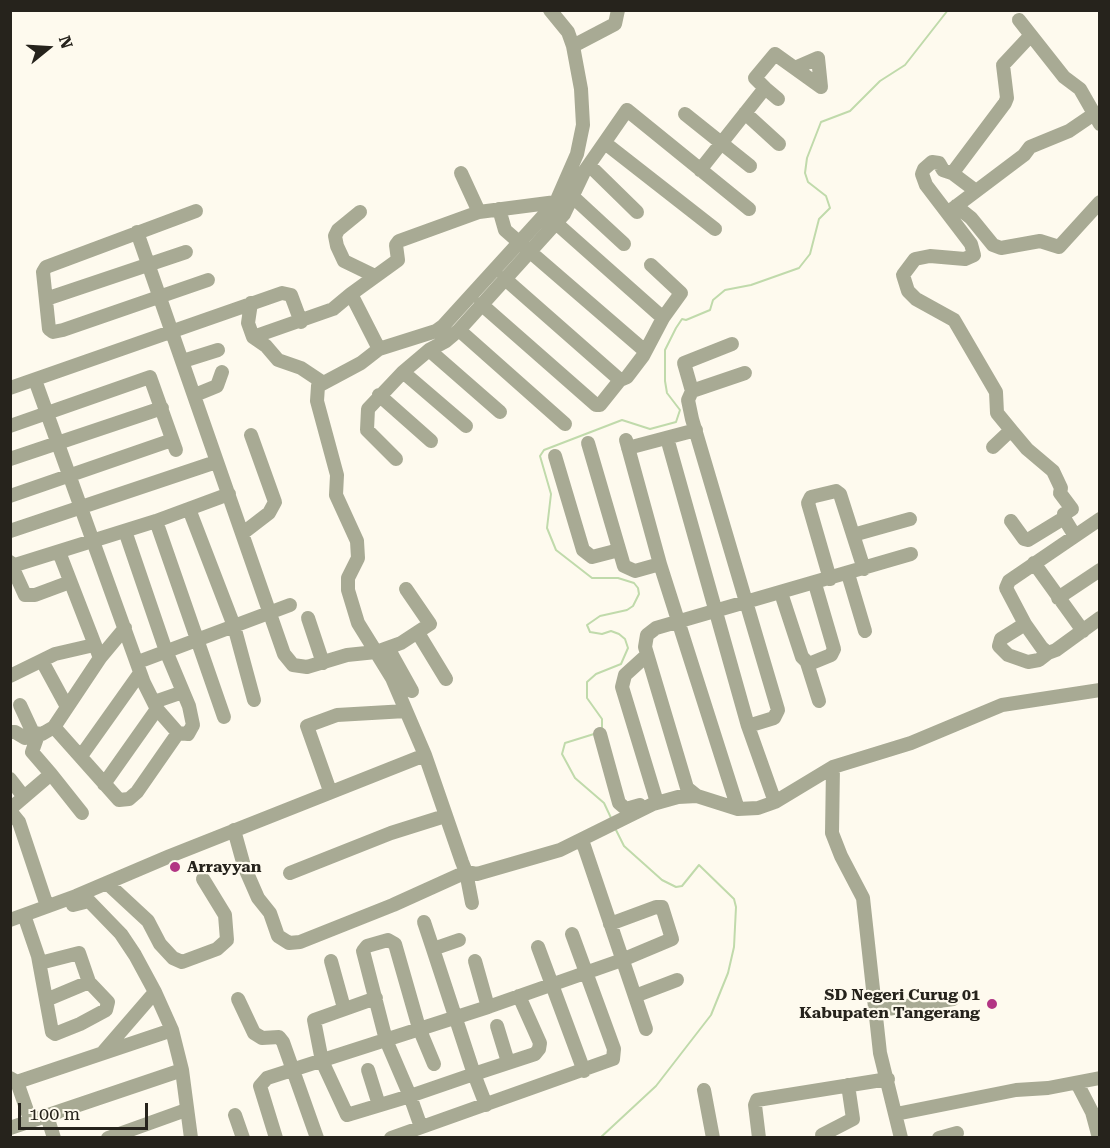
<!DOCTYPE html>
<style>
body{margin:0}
#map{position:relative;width:1110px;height:1148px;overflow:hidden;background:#fefaee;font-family:"Roboto Serif",serif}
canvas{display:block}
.frame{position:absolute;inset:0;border:12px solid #26231c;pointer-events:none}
.north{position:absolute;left:18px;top:18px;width:60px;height:60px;-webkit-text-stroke:4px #fefaee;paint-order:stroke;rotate:72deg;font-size:16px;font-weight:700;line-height:24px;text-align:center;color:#26231c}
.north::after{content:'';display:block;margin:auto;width:21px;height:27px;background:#26231c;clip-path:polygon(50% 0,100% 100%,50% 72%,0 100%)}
.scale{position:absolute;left:18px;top:1103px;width:130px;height:27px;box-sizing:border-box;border:3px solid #26231c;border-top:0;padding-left:8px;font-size:18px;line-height:21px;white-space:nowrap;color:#26231c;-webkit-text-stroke:4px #fefaee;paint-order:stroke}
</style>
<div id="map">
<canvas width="1110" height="1148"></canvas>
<div class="frame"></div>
<div class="north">N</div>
<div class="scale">100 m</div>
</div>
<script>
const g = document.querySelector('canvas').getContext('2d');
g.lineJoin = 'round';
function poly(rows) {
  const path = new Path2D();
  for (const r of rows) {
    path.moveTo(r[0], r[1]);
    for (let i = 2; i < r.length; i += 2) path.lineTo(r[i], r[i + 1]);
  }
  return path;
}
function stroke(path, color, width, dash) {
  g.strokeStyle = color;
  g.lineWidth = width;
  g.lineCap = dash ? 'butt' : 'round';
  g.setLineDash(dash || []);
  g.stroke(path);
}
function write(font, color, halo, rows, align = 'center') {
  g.font = font + ' "Roboto Serif",serif';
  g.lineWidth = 4.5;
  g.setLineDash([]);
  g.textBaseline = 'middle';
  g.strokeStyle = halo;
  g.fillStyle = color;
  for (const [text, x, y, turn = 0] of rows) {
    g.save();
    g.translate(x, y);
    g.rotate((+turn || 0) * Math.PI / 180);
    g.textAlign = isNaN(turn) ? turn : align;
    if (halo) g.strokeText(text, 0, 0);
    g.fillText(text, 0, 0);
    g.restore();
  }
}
stroke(poly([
 [602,731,602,719,587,698,587,682,596,674,621,664,628,648,625,639,619,634,611,631,602,634,590,632,587,625,600,616,627,610,633,606,639,594,638,588,634,583,618,578,592,578,556,550,547,528,551,494,540,456,544,450,622,420,650,429,676,422,680,410,667,393,665,381,665,350,676,328,682,319,686,320,710,310,713,300,725,290,751,285,799,268,810,254,819,219,830,208,826,196,808,182,805,173,807,158,821,122,850,111,880,81,905,65,948,10],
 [594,734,565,743,562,754,575,778,604,803,612,820],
 [600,1138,656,1086,711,1015,728,973,734,947,736,907,734,899,699,865,682,886,676,887,662,880,624,846,615,828]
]), '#c0daab', 2);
stroke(poly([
 [550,10,568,32,573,46],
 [1019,20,1064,77,1080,89,1100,124],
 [795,68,818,58,821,87],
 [765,88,755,78,775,54,821,87],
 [745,113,779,144],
 [685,114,750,166],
 [605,143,715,229],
 [589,165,637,212],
 [700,170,765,88,778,99],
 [461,173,479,212],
 [952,173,976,191],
 [572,196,624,244],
 [956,206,971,218,993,245,1001,248,1040,241,1059,247,1100,202],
 [499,209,505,230,513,237,645,351],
 [951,210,1024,155,1030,147,1069,131,1094,114],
 [196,211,46,267,43,272,49,329,53,332,63,330,208,280],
 [360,212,338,230,335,236,337,246,344,261,375,276],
 [556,223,663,318],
 [137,232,284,654,293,665,307,667,347,655,376,652,392,678,425,755],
 [351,294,398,260,396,245,399,241,479,212,556,202],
 [46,299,186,252],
 [251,303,248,323,253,337,266,346,278,360,301,368,322,382],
 [481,304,596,405,600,405,620,380,504,278],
 [459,330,565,424],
 [253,337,333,309,351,294,379,349],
 [732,344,684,363,692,391,688,400,692,419,778,710,774,718,748,726],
 [429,350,500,412],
 [183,361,218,350],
 [403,372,466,426],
 [35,380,144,683,157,709,178,733,188,734,193,725,189,706,166,651,125,531],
 [620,380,627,377,643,356,663,318,681,293,651,265],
 [10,388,282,293,291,295,301,322],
 [692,391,745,373],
 [195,395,217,386,222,372],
 [379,395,431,441],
 [10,426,150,377,176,450],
 [1011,430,997,413,996,392,954,320,916,299,908,291,903,275,915,259,930,256,965,259,974,255,971,244,926,185,922,174,924,169,932,162,939,163,943,170,952,173,954,171,1005,103,1007,98,1003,65,1031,35],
 [667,438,748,726,775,802],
 [626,440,660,564,738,809],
 [588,443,624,566,635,571,660,564],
 [993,447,1011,430,1027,449,1053,471,1061,488,1060,493,1072,509,1064,514,1064,518,1075,536],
 [628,448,696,430],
 [555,456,583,550,592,557,619,550],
 [10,459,162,408],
 [396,459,367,430,368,409,403,372,429,350,446,341,459,330,564,214,584,172,627,110,749,209],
 [10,496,172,440],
 [189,509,234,626,254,700],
 [1100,519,1009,581,1006,588,1025,624,1042,648,1048,653,1056,650,1100,618],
 [156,521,224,717],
 [1011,521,1024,539,1028,540,1064,518],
 [10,531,216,462],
 [243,533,269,513,275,502,251,435],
 [853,535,910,519],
 [59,552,100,658],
 [10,562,25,595,35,595,70,582],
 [1034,563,1083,631],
 [12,566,156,521,229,494],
 [848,574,865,631],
 [830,579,808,503,811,497,836,491,840,494,864,569],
 [406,589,430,624,401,643,376,652,358,623,348,590,348,578,358,558,357,541,336,495,337,475,317,401,318,386,361,363,379,349,436,331,443,326,556,202,577,154,583,125,581,89,573,46,615,24,618,10],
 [781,593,802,657,809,664,831,655,834,649,815,584],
 [1058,598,1100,570],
 [308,618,323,663],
 [1025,624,1001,639,999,646,1008,655,1028,662,1039,660,1048,653],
 [418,633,446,679],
 [388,648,412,691],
 [647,655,625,675,622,687,656,799],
 [42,661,67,707],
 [138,662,290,605],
 [807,663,819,701],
 [10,676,55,654,94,645],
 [154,702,183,692],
 [20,705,33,733,42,734,54,727,100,658,125,628],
 [54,727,119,800,129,799,137,792,178,733],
 [10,732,15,732,25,738,33,733],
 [600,734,619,803,626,809,640,805],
 [38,735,32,752,51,774],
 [81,756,140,673],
 [833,767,832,833,841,856,863,898,880,1053,901,1138],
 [10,779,24,797],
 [104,784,157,709],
 [330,791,307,726,337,715,406,711],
 [697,796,687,788,645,647,647,635,656,628,911,554],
 [10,809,51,774,82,813],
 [10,811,19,822,47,906],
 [234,830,244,866,258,898,270,913,278,936,289,943,300,942,393,905,466,872,472,903],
 [582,840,646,1029],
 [290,873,391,833,445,816],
 [107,883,148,921,160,944,173,958,182,962,217,949,227,940,225,915,203,879],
 [73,905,89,901,121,934,135,955,155,992,172,1030,182,1070,191,1138],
 [24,915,38,956,52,1032,55,1034,80,1024,106,1010,108,1002,89,982,79,953,40,963],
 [10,920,76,896,170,856,425,755,462,862,466,872,477,874,560,850,653,804,678,797,697,796,738,809,758,808,775,802,833,767,911,743,1002,705,1100,690],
 [424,922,433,949],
 [538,947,584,1071],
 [331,961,344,1008],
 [475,961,488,1007],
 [635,996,677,980],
 [376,998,314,1020,322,1061,347,1115,410,1096,421,1127],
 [238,999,254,1033,262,1038,279,1037,283,1042,317,1138],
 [46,1000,89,982],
 [874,1011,953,999],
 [497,1026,508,1062],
 [104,1051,155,992],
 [434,1064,419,1028,395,944,388,940,367,946,363,951,386,1040,410,1096,474,1074,433,949,459,940],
 [368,1070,379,1105],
 [10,1078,17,1082,31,1122],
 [17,1082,172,1030],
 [1077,1083,1092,1112,1099,1138],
 [704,1090,713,1138],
 [486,1105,474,1074,535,1054,539,1049,540,1043,519,996],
 [896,1114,1016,1090,1048,1088,1100,1078],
 [235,1115,243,1138],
 [47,1116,54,1138],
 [10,1128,182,1070],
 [822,1135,853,1119,848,1085],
 [108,1138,186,1110],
 [276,1138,260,1086,267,1078,488,1007,622,960,672,939,662,907,656,907,610,924],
 [391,1138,613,1059,614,1049,572,934],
 [759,1138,755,1105,757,1100,888,1079],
 [939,1138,957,1133]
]), '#a8aa94', 14);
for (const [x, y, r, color] of [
 [175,867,6,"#b23584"],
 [992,1004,6,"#b23584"]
]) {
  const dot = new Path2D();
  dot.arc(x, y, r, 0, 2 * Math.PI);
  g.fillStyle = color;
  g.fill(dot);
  stroke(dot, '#fefaee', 2);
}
write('bold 16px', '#26231c', '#fefaee', [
 ["Arrayyan",187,867],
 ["SD Negeri Curug 01",980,995,"right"],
 ["Kabupaten Tangerang",980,1013,"right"]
], 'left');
</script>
